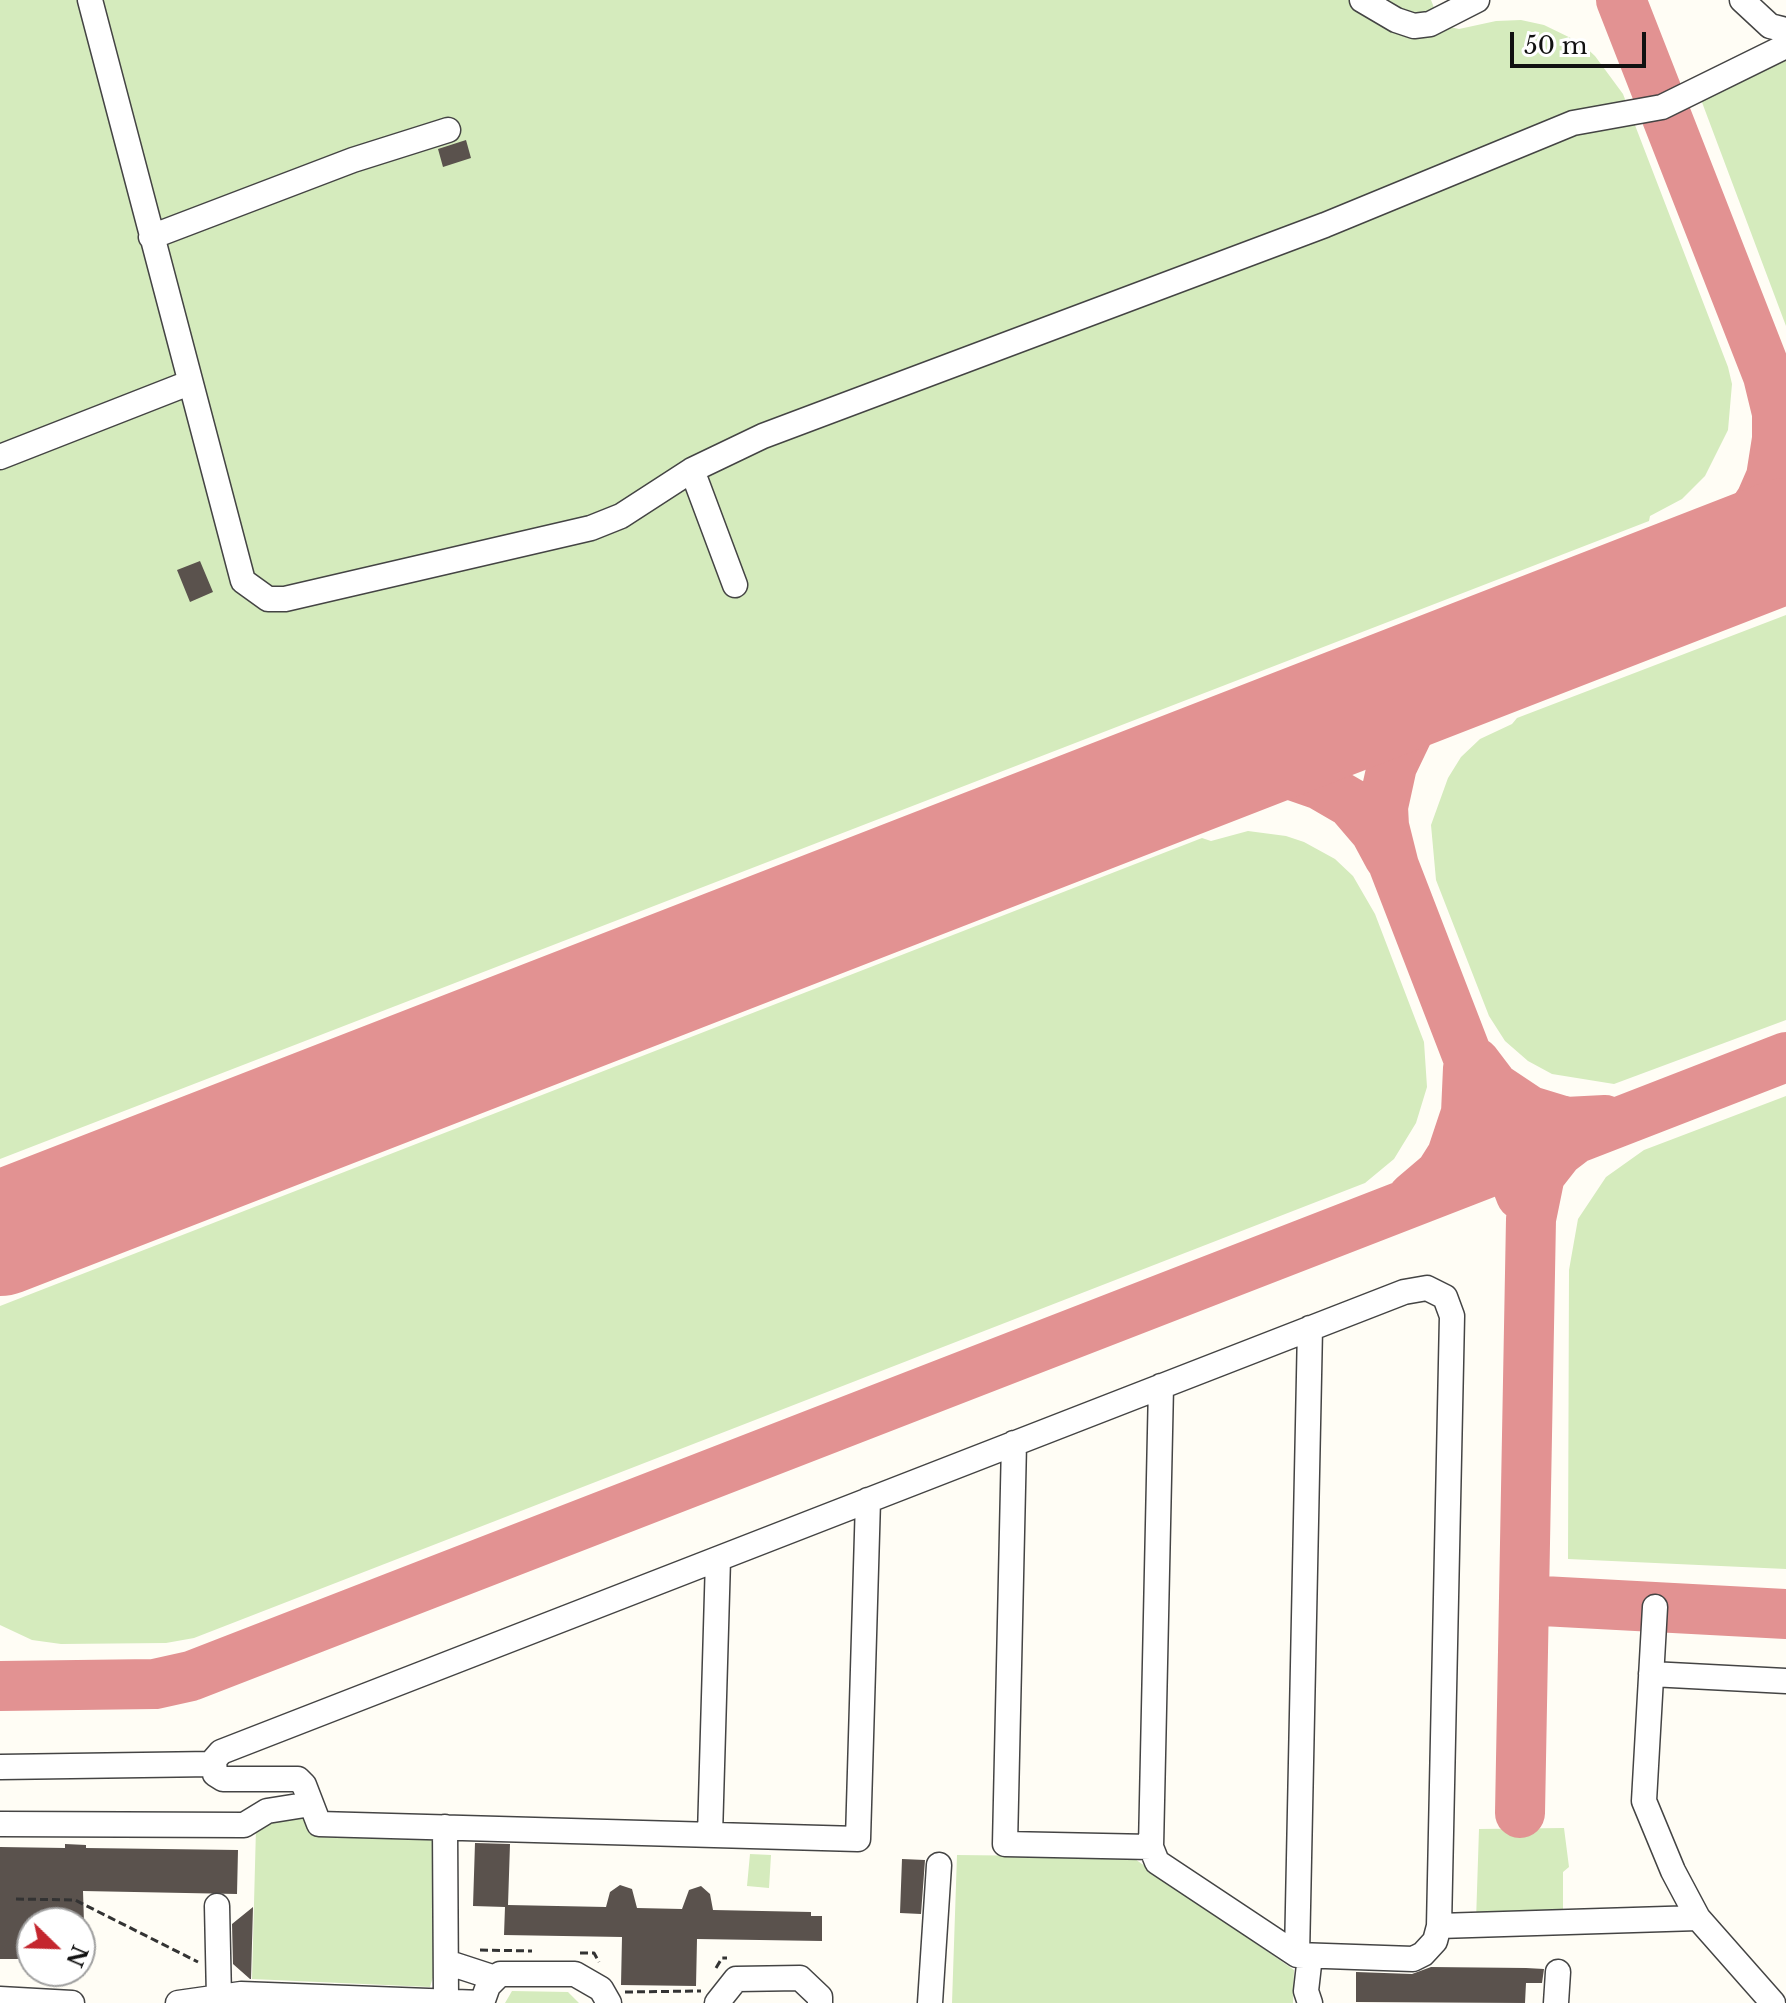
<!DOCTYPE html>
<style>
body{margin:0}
#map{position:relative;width:1786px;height:2003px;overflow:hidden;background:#fffdf5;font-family:"Libre Baskerville",serif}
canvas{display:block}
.north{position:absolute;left:16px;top:1907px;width:80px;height:80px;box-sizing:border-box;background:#fff;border:2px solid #a0a0a0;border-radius:50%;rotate:113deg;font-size:22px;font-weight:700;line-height:32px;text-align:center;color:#111}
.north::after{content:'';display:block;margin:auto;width:28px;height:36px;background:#c4262e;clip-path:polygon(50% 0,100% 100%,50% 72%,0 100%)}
.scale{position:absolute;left:1510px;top:32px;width:136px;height:36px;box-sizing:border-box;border:4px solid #111;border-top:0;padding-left:10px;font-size:24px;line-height:28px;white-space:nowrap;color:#111;-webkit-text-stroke:6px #fff;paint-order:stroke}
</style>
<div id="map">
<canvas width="1786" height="2003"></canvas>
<div class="north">N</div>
<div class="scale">50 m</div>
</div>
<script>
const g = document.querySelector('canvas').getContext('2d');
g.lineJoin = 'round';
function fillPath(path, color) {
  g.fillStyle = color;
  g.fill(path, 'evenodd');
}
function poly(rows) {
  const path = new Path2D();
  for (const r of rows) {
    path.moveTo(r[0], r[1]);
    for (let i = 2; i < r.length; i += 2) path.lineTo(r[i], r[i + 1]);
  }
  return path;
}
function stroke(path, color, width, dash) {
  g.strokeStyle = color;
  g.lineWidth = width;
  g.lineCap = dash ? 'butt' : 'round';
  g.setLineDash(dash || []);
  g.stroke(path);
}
fillPath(poly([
 [0,0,1431,0,1441,25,1459,29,1496,21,1521,20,1544,25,1581,43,1595,56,1623,94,1728,367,1732,384,1728,430,1705,476,1682,499,1650,516,1649,521,0,1159],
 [1786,56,1786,326,1700,97],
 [1786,615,1786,1020,1614,1084,1552,1074,1528,1061,1505,1041,1489,1016,1436,880,1431,825,1448,778,1461,757,1480,739,1512,724,1517,718],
 [1248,831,1286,836,1304,842,1335,859,1353,876,1375,914,1424,1042,1427,1087,1416,1123,1394,1159,1365,1183,194,1638,166,1643,61,1644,32,1640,0,1625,0,1306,1202,838,1211,841],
 [1786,1096,1786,1569,1568,1559,1569,1270,1578,1219,1606,1177,1644,1150],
 [302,1813,431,1837,435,1841,434,1974,430,1987,252,1979,256,1828],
 [1564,1828,1569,1867,1563,1872,1563,1920,1476,1921,1479,1829],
 [750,1854,771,1855,769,1888,747,1886],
 [957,1855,1132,1857,1294,1970,1293,2003,952,2003],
 [512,1991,568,1992,579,2003,505,2003]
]), '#d5ebbd');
stroke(poly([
 [1621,0,1768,376,1786,407],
 [1682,581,1733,542,1761,500,1771,477,1777,439,1777,413,1768,376],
 [1493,654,1433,696,1416,716,1392,766,1383,807,1384,826,1394,866,1521,1195],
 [1197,770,1236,763,1271,768,1320,785,1351,803,1375,831,1389,857],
 [1475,1062,1494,1087,1530,1111,1566,1122,1605,1120],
 [1413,1197,1440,1174,1452,1155,1466,1113,1468,1068],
 [1524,1600,1786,1614],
 [0,1686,155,1684,191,1676,1786,1057],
 [1520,1813,1531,1219,1540,1175,1558,1152,1575,1139]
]), '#e29292', 50);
stroke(poly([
 [0,1234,1786,540]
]), '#e29292', 124);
fillPath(poly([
 [466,140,471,158,443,167,438,149],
 [200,561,213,592,190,602,177,570],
 [475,1843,510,1844,508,1905,606,1907,610,1892,620,1885,632,1889,637,1908,682,1909,689,1890,701,1886,710,1894,713,1910,811,1912,811,1916,822,1916,822,1941,697,1939,696,1986,621,1985,622,1937,504,1935,505,1907,473,1906],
 [65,1844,86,1845,86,1848,238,1850,237,1894,83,1891,84,1923,32,1923,32,1959,0,1959,0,1847,65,1848],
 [902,1859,925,1860,921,1914,900,1913],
 [253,1907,251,1979,250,1979,233,1964,232,1924],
 [1431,1967,1526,1968,1544,1969,1542,1983,1526,1983,1525,2003,1356,2002,1356,1972,1412,1974]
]), '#5a524d');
const minor = poly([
 [90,0,243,581,268,599,285,599,591,528,621,516,692,470,763,436,1325,225,1573,123,1662,107,1786,46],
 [1362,0,1396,20,1414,26,1430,24,1477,0],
 [1742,0,1770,26,1786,30],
 [151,237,353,160,448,130],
 [0,457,189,383],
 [692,470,735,585],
 [1014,1443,1005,1844,1151,1847],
 [868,1500,858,1839,319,1824,304,1785,298,1779,223,1779,215,1774,214,1760,221,1752,1404,1292,1427,1288,1445,1297,1452,1316,1439,1926,1435,1941,1423,1954,1413,1959,1297,1955,1157,1862,1151,1847,1161,1386],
 [1655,1607,1644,1801,1673,1871,1698,1918,1773,2003],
 [1651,1674,1786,1681],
 [0,1767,213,1764],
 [0,1824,244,1825,267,1811,311,1804],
 [445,1827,446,1999],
 [710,1835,718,1559],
 [217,1906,219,1998],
 [1439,1926,1698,1918],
 [1297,1955,1310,1328],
 [446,1962,495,1978],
 [0,1999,72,2003],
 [178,2003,241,1994,482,2003,488,1986,500,1974,575,1974,601,1989,609,2003],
 [717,2003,736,1979,800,1978,820,1997,820,2003],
 [930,2003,939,1865],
 [1310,2003,1306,1991,1310,1956],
 [1556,2003,1558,1972]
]);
stroke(minor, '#444', 27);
stroke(poly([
 [16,1899,75,1900,198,1962],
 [480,1950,532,1951],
 [580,1953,594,1953,599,1962],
 [716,1968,722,1958,727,1958],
 [625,1992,701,1991]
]), '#333', 3, [8, 4]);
stroke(minor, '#fff', 24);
</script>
